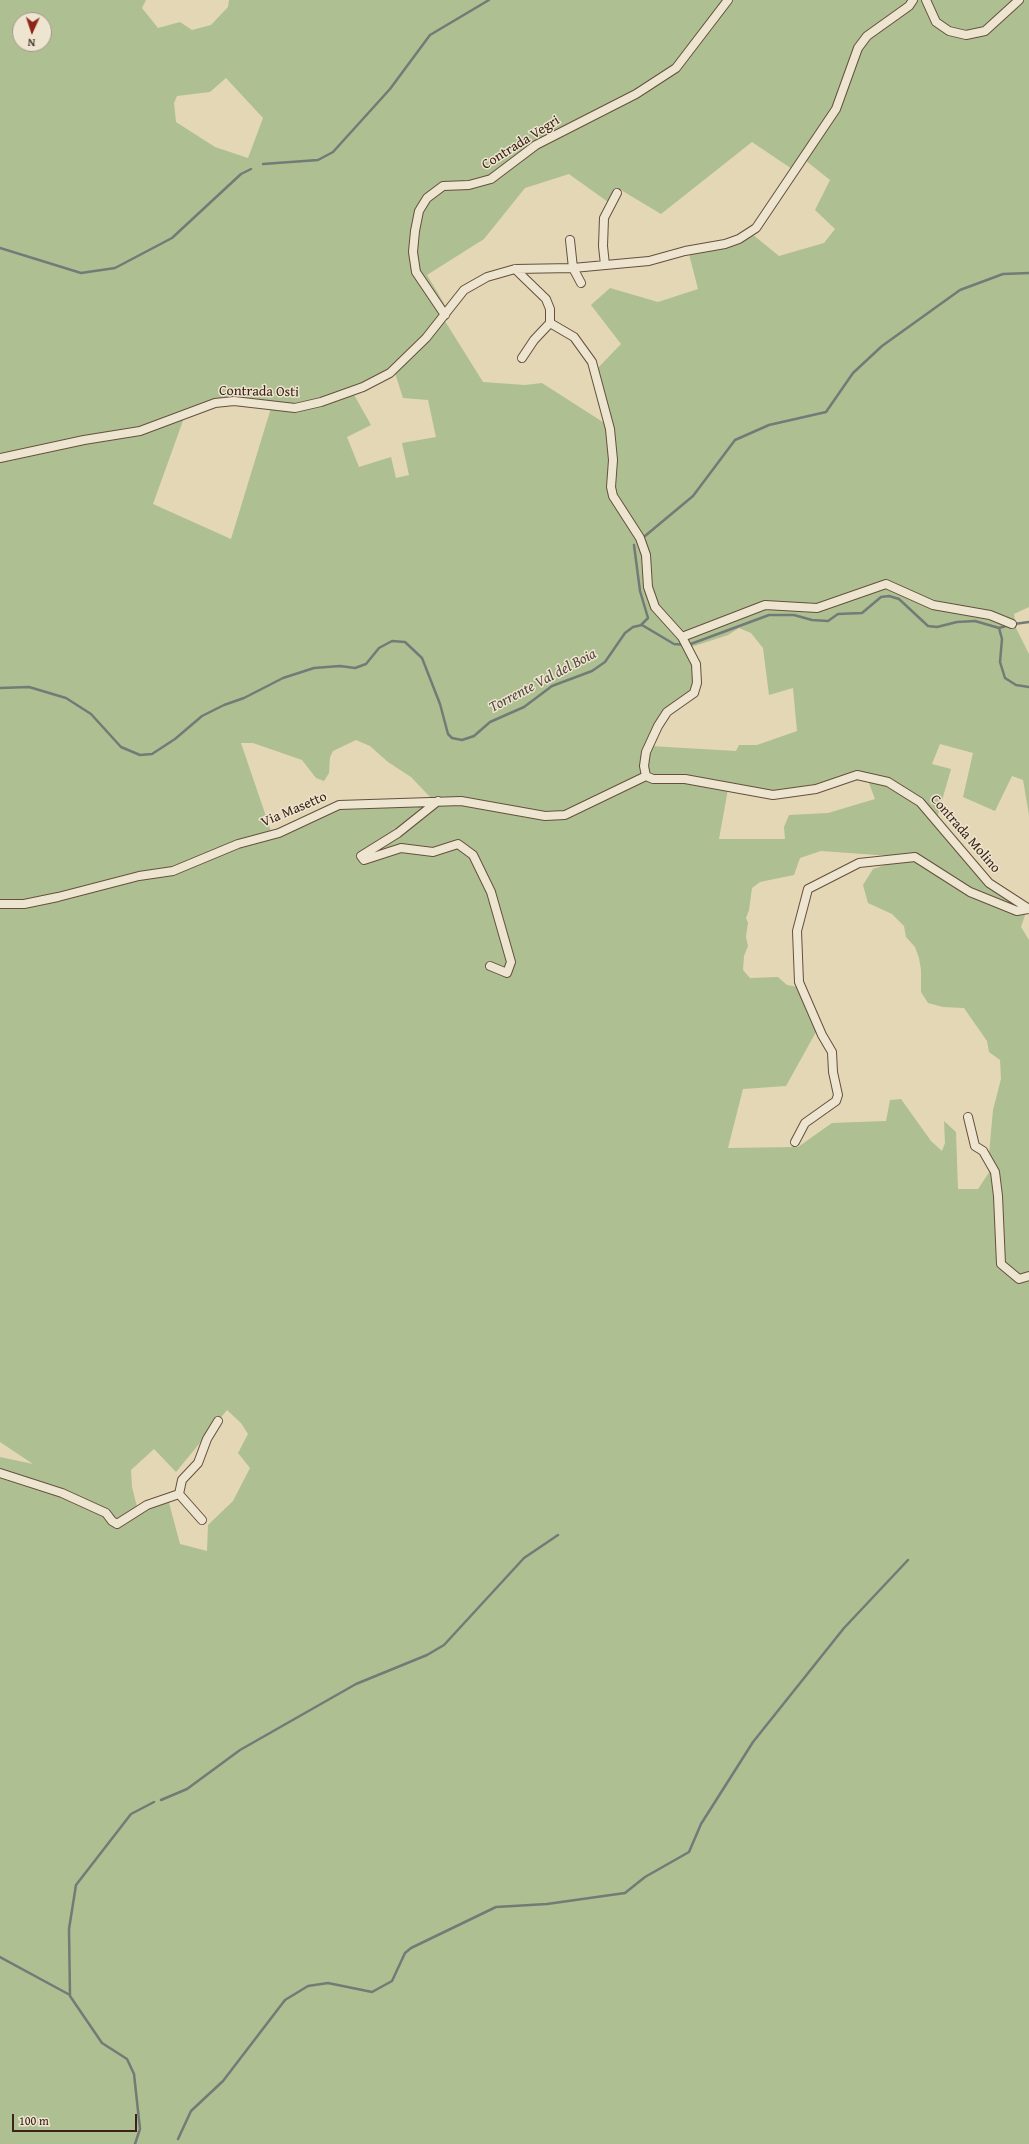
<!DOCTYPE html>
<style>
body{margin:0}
#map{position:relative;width:1029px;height:2144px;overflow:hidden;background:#e3d7b5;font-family:"Gentium Book Plus",serif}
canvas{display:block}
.north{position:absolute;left:12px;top:12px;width:40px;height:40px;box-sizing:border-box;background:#ede5cf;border:1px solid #a69785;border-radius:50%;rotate:183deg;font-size:11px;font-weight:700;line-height:16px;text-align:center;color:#3c2217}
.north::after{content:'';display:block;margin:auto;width:14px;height:18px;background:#8f2418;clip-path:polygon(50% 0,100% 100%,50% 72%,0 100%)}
.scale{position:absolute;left:12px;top:2114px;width:125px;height:18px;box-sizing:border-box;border:2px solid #3c2217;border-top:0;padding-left:5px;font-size:12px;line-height:14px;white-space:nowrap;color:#3c2217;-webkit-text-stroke:3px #ede5cf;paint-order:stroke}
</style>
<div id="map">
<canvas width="1029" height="2144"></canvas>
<div class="north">N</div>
<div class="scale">100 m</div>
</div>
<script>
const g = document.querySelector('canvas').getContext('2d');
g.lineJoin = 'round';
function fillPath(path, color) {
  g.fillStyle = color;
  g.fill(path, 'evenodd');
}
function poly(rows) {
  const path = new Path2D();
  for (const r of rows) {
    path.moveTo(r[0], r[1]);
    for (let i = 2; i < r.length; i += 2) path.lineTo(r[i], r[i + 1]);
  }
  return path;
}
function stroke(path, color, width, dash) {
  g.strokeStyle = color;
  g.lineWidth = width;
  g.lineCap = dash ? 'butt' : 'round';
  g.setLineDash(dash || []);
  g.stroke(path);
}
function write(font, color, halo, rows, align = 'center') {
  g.font = font + ' "Gentium Book Plus",serif';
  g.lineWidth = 3;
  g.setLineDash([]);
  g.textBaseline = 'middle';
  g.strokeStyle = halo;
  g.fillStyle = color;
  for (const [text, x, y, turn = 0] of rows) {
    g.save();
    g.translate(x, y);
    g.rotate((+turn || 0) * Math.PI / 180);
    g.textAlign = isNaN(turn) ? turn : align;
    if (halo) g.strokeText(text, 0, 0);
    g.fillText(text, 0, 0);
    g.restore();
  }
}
fillPath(poly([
 [0,0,146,0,142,8,158,28,180,22,192,30,211,25,228,7,229,0,1029,0,1029,607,1014,614,1016,628,1029,654,1029,815,1023,780,1012,776,995,811,963,797,973,753,940,744,932,764,951,769,937,818,978,870,1027,909,1021,927,1029,940,1029,2144,0,2144,0,1457,33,1464,0,1442],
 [20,20,44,20,44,44,20,44],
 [226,78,263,118,248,158,215,147,176,122,174,103,177,96,210,92],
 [752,142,795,171,805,160,830,180,815,210,835,229,824,243,779,256,752,234,689,254,698,289,658,302,610,288,591,305,621,344,594,372,609,426,542,383,525,385,483,382,443,318,448,310,427,275,484,239,525,188,569,174,608,202,621,190,661,214],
 [395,373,403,398,428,400,436,437,402,443,409,475,396,478,391,457,359,467,347,437,371,425,353,393],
 [232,403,271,408,231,539,153,504,185,415,210,406],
 [739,628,751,633,763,648,769,695,793,688,797,731,757,745,739,745,736,751,650,746,670,710,693,695,696,662,688,648,728,635],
 [356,740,370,746,388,762,411,777,430,797,340,806,272,834,241,743,253,743,302,760,316,778,324,781,329,773,330,757,333,751],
 [867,778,875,799,828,813,789,815,784,827,785,839,719,839,728,789,766,796,847,779],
 [821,851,892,856,888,864,873,869,863,885,868,903,892,914,904,926,906,937,915,947,919,958,921,970,921,992,928,1003,943,1007,964,1008,987,1041,989,1052,1000,1060,1001,1079,993,1110,989,1154,994,1165,978,1189,958,1189,956,1132,944,1121,945,1143,942,1151,931,1141,901,1099,890,1100,886,1121,832,1123,798,1147,728,1148,743,1089,786,1086,816,1032,798,987,787,985,778,977,750,978,743,970,744,956,748,946,746,937,748,923,746,918,749,910,752,888,760,882,794,875,800,858],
 [227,1410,241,1423,248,1434,238,1453,250,1468,233,1501,208,1525,207,1551,180,1544,168,1499,138,1511,132,1487,131,1470,154,1449,176,1472]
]), '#aebf92');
stroke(poly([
 [263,164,318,160,333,152,390,89,430,35,489,0],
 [0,248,81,273,115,268,172,238,241,174,251,169],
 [645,536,693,496,735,440,769,425,826,412,853,373,882,346,960,290,1003,274,1029,273],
 [634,545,640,591,648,618,641,625],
 [1014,624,1029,622],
 [999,628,1009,625],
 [0,688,29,687,66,698,91,714,121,747,140,755,152,754,175,739,202,716,224,705,244,698,283,678,314,668,340,666,355,668,366,664,379,648,392,641,405,642,422,658,440,704,448,734,452,738,462,740,474,736,490,722,524,707,552,686,592,671,605,662,625,633,633,627,642,625,674,644,688,645,769,615,794,615,812,620,828,621,838,614,862,613,881,597,889,596,899,599,928,626,937,627,957,622,975,621,999,628,1002,639,1000,662,1005,678,1016,685,1029,687],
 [161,1800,187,1789,240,1750,356,1684,427,1655,444,1645,524,1558,558,1535],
 [0,1957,70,1995],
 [178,2139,191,2111,223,2081,285,2000,308,1986,328,1983,372,1992,392,1981,405,1953,411,1948,496,1907,547,1904,625,1893,645,1877,689,1852,701,1824,753,1742,844,1628,908,1560],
 [135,2144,140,2129,134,2074,127,2059,102,2043,70,1996,69,1929,76,1885,131,1814,154,1802]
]), '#737b77', 2.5);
const minor = poly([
 [926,0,936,22,949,31,966,35,985,31,1019,0],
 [570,240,573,268,581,283],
 [605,265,603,246,604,218,617,193],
 [515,269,546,299,550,309,550,323,574,337,592,362,610,429,613,460,611,487,613,496,640,538,646,555,648,587,655,607,682,637,696,664,697,683,694,693,667,712,658,726,646,752,644,766,646,776],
 [445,315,416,272,413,252,415,231,419,211,427,198,443,186,469,185,491,179,536,145,636,94,676,68,728,0],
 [522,358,534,340,550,323],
 [0,458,84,440,140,431,215,403,234,401,295,408,321,402,363,387,390,373,426,338,464,290,487,277,515,269,573,268,649,261,685,251,725,244,739,239,756,228,836,109,858,48,867,36,909,6,913,0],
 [682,637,765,605,817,608,886,584,933,605,990,615,1012,624],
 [646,776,653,779,685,779,773,795,816,789,857,775,888,782,920,802,989,883,1029,909],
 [438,801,398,833,361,856,364,860,401,848,433,852,458,844,473,855,491,892,511,962,507,973,490,966],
 [0,904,24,904,58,897,139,876,173,871,238,844,279,833,339,805,461,801,545,816,565,815,646,776],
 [968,1117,975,1146,983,1151,995,1172,998,1196,1001,1264,1019,1279,1029,1276],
 [795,1142,805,1123,836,1101,838,1095,833,1072,832,1052,822,1035,799,982,797,931,808,889,859,863,915,857,970,892,1017,911,1028,909],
 [0,1473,62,1493,106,1513,112,1521,117,1524,147,1505,179,1494],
 [179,1494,182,1480,198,1463,207,1439,218,1421],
 [179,1494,202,1520]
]);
stroke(minor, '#664f3e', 10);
stroke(minor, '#ede5cf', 8);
write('14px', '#3c2217', '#ede5cf', [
 ["Contrada Vegri",521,143,-32],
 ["Contrada Osti",259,392,1],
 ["Via Masetto",294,810,-23],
 ["Contrada Molino",965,834,49]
]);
write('italic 15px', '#53473f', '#ede5cf', [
 ["Torrente Val del Boia",543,681,-28]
]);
</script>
